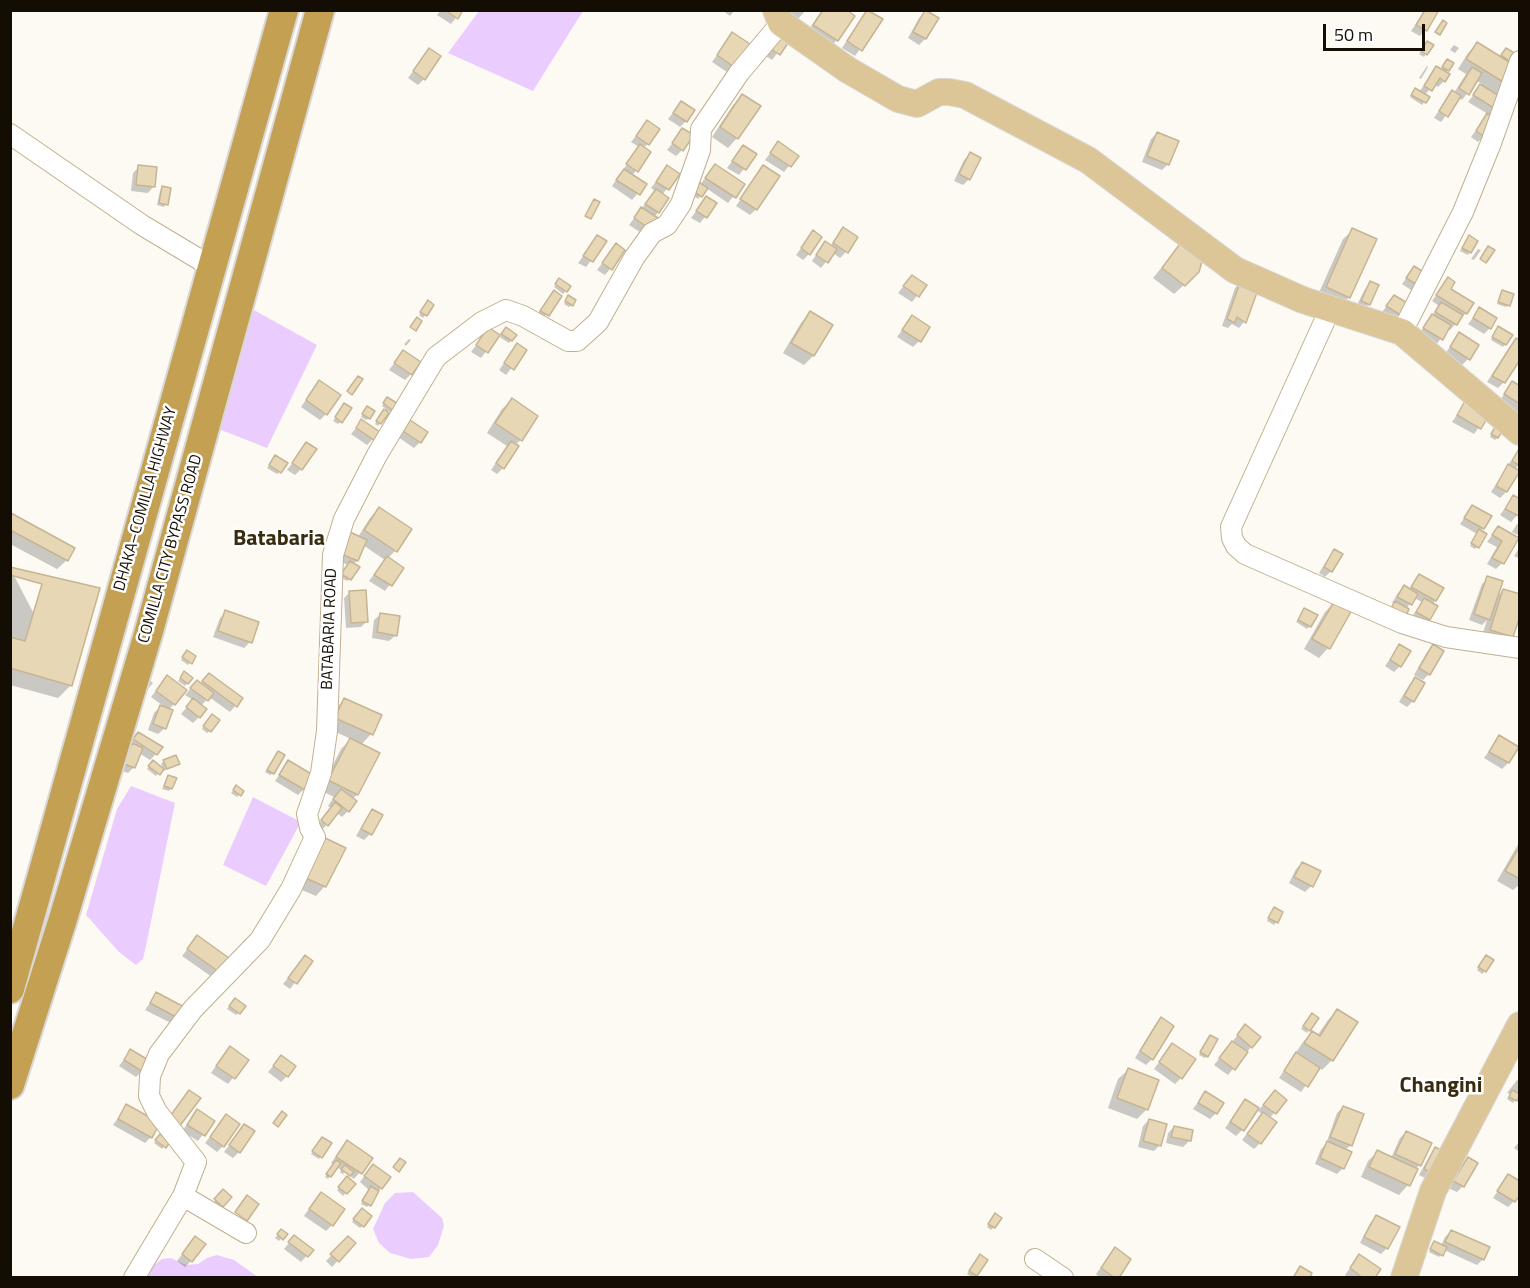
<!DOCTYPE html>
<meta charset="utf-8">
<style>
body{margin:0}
#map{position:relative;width:1530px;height:1288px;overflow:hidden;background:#fdfaf3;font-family:"Titillium Web",sans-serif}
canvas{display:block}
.frame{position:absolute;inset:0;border:12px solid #130d03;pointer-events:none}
.scale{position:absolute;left:1323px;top:24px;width:102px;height:27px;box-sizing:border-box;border:3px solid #130d03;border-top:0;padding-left:8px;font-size:18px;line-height:21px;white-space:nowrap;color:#130d03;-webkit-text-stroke:4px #fff;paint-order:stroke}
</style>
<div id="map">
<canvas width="1530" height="1288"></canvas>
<div class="frame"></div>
<div class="scale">50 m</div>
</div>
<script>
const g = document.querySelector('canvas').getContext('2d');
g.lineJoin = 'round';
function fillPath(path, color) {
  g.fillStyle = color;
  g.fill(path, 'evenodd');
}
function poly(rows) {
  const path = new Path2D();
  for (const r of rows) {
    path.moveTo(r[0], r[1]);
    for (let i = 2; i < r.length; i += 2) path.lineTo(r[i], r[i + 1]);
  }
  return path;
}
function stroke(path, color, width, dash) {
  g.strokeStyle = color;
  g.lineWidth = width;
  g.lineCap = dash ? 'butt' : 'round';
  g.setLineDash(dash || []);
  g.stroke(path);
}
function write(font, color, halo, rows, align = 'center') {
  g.font = font + ' "Titillium Web",sans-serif';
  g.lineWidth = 5;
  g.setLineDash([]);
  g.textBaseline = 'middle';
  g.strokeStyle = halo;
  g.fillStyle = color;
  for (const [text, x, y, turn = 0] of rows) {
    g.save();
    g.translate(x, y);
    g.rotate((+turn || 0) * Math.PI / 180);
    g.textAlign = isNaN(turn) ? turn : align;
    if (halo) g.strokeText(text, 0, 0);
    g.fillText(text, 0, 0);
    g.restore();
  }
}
fillPath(poly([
 [479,11,479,10,583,11,533,91,448,53],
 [254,310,317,345,267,448,211,426],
 [131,786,175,803,146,946,143,959,136,965,119,952,86,915,117,809],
 [253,797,301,822,266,886,223,865],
 [413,1192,442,1218,444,1226,438,1245,429,1257,411,1259,390,1253,379,1243,373,1229,385,1203,395,1193],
 [217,1255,234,1260,258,1277,146,1277,154,1265,162,1259,171,1258,186,1265,198,1264,207,1258]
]), '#eacdfe');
fillPath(poly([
 [441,10,462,10,451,24,437,15],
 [722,10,735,10,730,16],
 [789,10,806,10,798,19,788,12],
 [822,10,844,10,853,16,837,40,827,50,805,35],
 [1425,10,1438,11,1420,36,1411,31],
 [925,12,925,39,919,45,908,38,919,18],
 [862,17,881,20,855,56,842,48],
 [732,34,733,66,727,72,712,62],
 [792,34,772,60,766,56,779,36],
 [1477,44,1500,58,1503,53,1510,61,1508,63,1507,84,1496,96,1496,110,1490,116,1484,136,1478,142,1471,137,1488,114,1468,102,1482,84,1477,81,1462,100,1459,98,1441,122,1434,118,1447,98,1452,92,1454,93,1466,74,1458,69,1468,53],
 [1425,45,1426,54,1424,57,1419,54],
 [1454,45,1459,48,1455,53,1450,50],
 [429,50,424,79,418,85,408,78],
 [1445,63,1448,70,1445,73,1444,81,1438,87,1434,84,1425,95,1428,97,1422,105,1410,97,1413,92,1419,92,1436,68,1441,70],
 [1427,66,1428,67,1421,79,1419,78],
 [742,96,737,138,728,148,712,137,733,105],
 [681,103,686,121,680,127,668,119],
 [647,122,648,144,643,148,649,152,632,176,645,185,632,200,612,186,639,147,631,142],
 [683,130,682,150,676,156,667,150],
 [1157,133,1168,164,1162,170,1142,162,1151,139],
 [778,143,797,156,784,172,765,160],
 [743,147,755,155,739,175,727,168],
 [970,154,969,179,963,185,954,181,964,160],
 [715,165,743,184,728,203,706,188,698,199,690,193,700,185],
 [139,167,154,186,148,193,131,191,133,173],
 [667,167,678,174,662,195,658,212,643,234,629,225,655,191,651,188],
 [763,167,756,209,750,215,736,206],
 [163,188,166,204,164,207,157,205,160,191],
 [706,198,715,204,700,223,691,218],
 [844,229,846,252,840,258,833,253,821,268,812,261,820,249,826,243,830,246],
 [1353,230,1375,240,1349,297,1339,307,1317,297,1343,239],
 [813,232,809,254,803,260,796,255],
 [598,237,605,242,586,267,578,263],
 [1185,239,1198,272,1174,294,1153,278],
 [1466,240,1470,252,1468,255,1460,251],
 [616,245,610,269,605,275,597,270],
 [1478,249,1481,250,1474,260,1471,259],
 [1414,268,1426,276,1414,292,1402,284],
 [1448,279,1449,289,1466,313,1450,330,1448,329,1436,345,1419,334,1439,306,1432,301],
 [1241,282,1257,288,1244,322,1239,328,1232,324,1228,328,1222,326,1235,288],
 [557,283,566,291,563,294,554,287],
 [906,283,925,286,912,302,898,293],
 [1371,283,1369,304,1363,310,1356,307,1365,289],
 [1503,291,1509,305,1506,307,1497,304],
 [554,292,560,296,541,321,535,317],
 [1394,297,1412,307,1400,324,1382,312],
 [566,300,572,305,569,307,564,304],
 [426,305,432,305,423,318,419,315],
 [1480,309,1490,328,1484,334,1468,324],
 [810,313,831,326,813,356,804,365,783,353,801,323],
 [912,317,919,341,913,347,897,337],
 [488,329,500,337,504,332,515,335,509,343,498,336,481,358,471,352],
 [1496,330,1505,344,1503,347,1491,340],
 [1459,334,1468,359,1462,365,1445,354],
 [409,339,411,340,406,346,404,344],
 [1516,340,1520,357,1504,382,1498,388,1487,382,1510,346],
 [517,345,525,350,506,375,499,370],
 [403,352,411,374,405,380,389,370],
 [1513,383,1520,388,1518,412,1499,401],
 [314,388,326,414,320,420,301,407],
 [512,400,521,440,515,445,517,447,503,468,497,474,491,470,507,446,487,433,502,409],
 [385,401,398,405,392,413,388,411,378,426,375,424,386,409,382,406],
 [1465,403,1487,416,1474,434,1452,422],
 [342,408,341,422,338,424,333,421],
 [365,411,369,418,366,420,361,417],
 [362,421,373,439,367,445,351,434],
 [410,422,420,442,414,448,398,437],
 [1495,428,1497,438,1495,440,1490,437],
 [307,444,301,469,295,475,287,470],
 [1520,447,1520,464,1515,469,1518,471,1506,492,1500,498,1491,492],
 [273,459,280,472,277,474,267,468],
 [1513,497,1520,501,1520,512,1511,522,1500,515],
 [1472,507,1483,528,1480,531,1477,547,1475,549,1470,546,1477,534,1460,524],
 [379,509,395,551,388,558,402,568,385,591,369,581,385,560,363,545,357,561,353,564,350,579,347,581,340,577,348,565,336,560,358,537,370,518],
 [12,515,67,560,57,569,10,544],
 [1517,524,1520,526,1520,536,1512,532],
 [1498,527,1517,538,1502,563,1496,569,1487,564,1497,547,1487,542],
 [1520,547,1520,559,1514,556],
 [1335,551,1331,571,1325,577,1319,573,1329,557],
 [10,568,71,685,58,698,10,685],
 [1419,576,1435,601,1432,604,1429,619,1423,625,1411,618,1422,602,1414,598,1406,609,1392,603,1398,593,1404,587,1409,590],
 [1488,578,1496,598,1503,590,1512,636,1502,646,1481,639,1487,620,1482,625,1469,620,1482,584],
 [350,592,367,621,361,627,346,628,344,598],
 [1335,602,1350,611,1328,648,1319,658,1304,649,1325,612],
 [226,612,250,642,244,648,213,637,220,618],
 [1302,612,1310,626,1307,629,1296,622],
 [381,614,396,635,389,641,372,638,374,620],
 [1399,646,1400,666,1394,672,1385,666],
 [1433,646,1429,674,1423,680,1414,675,1427,652],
 [185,654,190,663,188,665,181,660],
 [182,676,191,678,185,686,178,681],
 [146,678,153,683,146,691,139,686],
 [1415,679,1413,701,1407,707,1399,702,1409,685],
 [203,680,241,699,230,712,209,697,201,706,199,717,193,723,181,714,193,700,185,695,191,688,200,684],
 [162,683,174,704,168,710,165,728,158,734,148,730,154,713,162,705,151,697],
 [344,700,380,716,371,734,361,745,378,754,357,795,352,799,348,811,342,817,337,813,321,831,316,827,331,808,328,806,334,797,320,790,341,749,351,739,327,728,335,709],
 [210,718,210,731,207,733,202,729],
 [138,733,156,754,150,760,139,753,134,767,128,773,119,770,126,751,130,747,128,746],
 [1499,737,1508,763,1502,769,1484,758],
 [276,755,273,773,270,775,265,772],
 [164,761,178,764,164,771,161,764],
 [153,762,162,769,156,776,147,769],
 [288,762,304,789,298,795,275,781],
 [168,776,171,788,169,791,162,789],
 [236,787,242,792,237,797,231,793],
 [373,811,381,816,370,834,364,840,356,836,367,817],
 [1520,841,1520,884,1513,890,1497,881],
 [312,848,325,886,316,896,295,887],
 [1302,863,1311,886,1305,892,1289,883,1296,869],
 [1274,909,1276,922,1274,925,1267,921],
 [197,937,227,959,212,977,182,956],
 [305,957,311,961,290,989,283,984],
 [1484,959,1485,971,1482,974,1477,970],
 [156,994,177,1017,171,1023,145,1010],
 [233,1002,239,1013,236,1015,227,1009],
 [1337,1011,1356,1023,1332,1060,1322,1070,1319,1067,1301,1092,1279,1078,1303,1042,1312,1033,1317,1036,1328,1020],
 [1309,1018,1317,1019,1307,1033,1301,1029],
 [1161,1019,1152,1059,1146,1065,1135,1058,1155,1025],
 [1240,1032,1251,1047,1228,1075,1214,1065],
 [1208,1039,1207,1056,1205,1058,1199,1055],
 [130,1051,142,1071,136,1077,119,1066],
 [1167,1051,1181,1078,1175,1084,1154,1069],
 [224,1054,247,1060,228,1084,211,1073],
 [281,1057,287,1076,281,1082,268,1072],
 [1128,1070,1147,1109,1137,1119,1108,1108,1118,1079],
 [1517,1080,1520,1081,1520,1100,1517,1098,1513,1103,1507,1099,1510,1094,1507,1093],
 [1205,1093,1216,1113,1210,1119,1193,1109],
 [1269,1098,1285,1100,1269,1119,1260,1143,1254,1149,1242,1140,1262,1114,1258,1111],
 [1245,1101,1242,1130,1236,1136,1225,1128],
 [127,1106,151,1137,145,1143,113,1125],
 [1343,1107,1351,1145,1345,1150,1343,1168,1337,1174,1315,1164,1321,1149,1326,1144,1337,1113],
 [197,1111,213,1121,198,1141,182,1131],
 [226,1116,223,1146,217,1152,205,1143],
 [1149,1120,1160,1145,1154,1151,1138,1147,1143,1126],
 [244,1126,239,1152,233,1158,224,1152],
 [1174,1127,1189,1141,1183,1147,1166,1143,1168,1133],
 [1406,1132,1430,1144,1408,1185,1399,1195,1361,1177,1368,1161,1377,1152,1391,1158,1400,1138],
 [160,1136,168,1142,162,1149,154,1143],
 [319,1141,321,1157,319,1159,311,1154],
 [1520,1141,1520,1152,1514,1148],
 [342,1148,371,1159,354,1179,344,1172,343,1174,354,1184,343,1196,337,1190,347,1178,340,1172,341,1170,337,1167,328,1179,325,1177,334,1165,331,1163],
 [1436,1149,1431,1172,1425,1178,1419,1175,1430,1155],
 [1468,1158,1476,1163,1463,1186,1457,1192,1448,1188,1462,1164],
 [367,1172,381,1188,367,1207,361,1204,369,1190,360,1182],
 [1508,1176,1514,1201,1508,1207,1493,1198],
 [223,1191,230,1197,219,1208,213,1203],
 [315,1200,332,1225,326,1231,304,1216],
 [359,1212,363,1226,360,1228,352,1222],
 [993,1217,994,1227,991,1230,987,1227],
 [1376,1217,1387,1248,1381,1254,1360,1243,1370,1223],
 [281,1231,285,1234,279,1241,275,1238],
 [1451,1231,1483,1259,1477,1265,1444,1250,1439,1257,1429,1252,1432,1246,1441,1246,1445,1237],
 [294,1237,312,1250,301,1262,284,1249],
 [348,1238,354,1243,332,1267,326,1261],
 [190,1244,191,1261,185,1267,177,1261],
 [1115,1249,1117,1278,1100,1278,1096,1274],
 [1359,1256,1373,1278,1349,1278,1345,1275],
 [978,1258,986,1260,973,1278,967,1274]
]), '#0003');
const building = poly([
 [445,10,463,10,458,19,445,10],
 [823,10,847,10,855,16,838,41,813,25,823,10],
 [867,10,883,19,862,51,847,41,867,10],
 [925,10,939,18,926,39,913,32,925,10],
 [1425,10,1439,10,1427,31,1416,25,1425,10],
 [1443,20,1447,23,1440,35,1435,32,1443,20],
 [785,28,794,34,780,55,771,49,785,28],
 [732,32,750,44,734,67,717,55,732,32],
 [1427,41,1434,45,1427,55,1421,51,1427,41],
 [1477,42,1519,68,1508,85,1466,59,1477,42],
 [429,48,441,56,425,80,413,71,429,48],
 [1506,48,1516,54,1511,62,1501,55,1506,48],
 [1447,59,1454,63,1449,71,1442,67,1447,59],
 [1436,66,1450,74,1445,82,1440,78,1432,91,1424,86,1436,66],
 [1472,67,1482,73,1469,95,1459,88,1472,67],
 [1480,84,1504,99,1497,110,1473,95,1480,84],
 [1415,88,1430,97,1426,103,1411,95,1415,88],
 [1452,90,1461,96,1448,117,1439,111,1452,90],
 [742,94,761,106,738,139,720,127,742,94],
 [681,101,695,110,687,122,673,113,681,101],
 [1487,113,1497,119,1485,137,1476,131,1487,113],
 [647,120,660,129,649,145,636,136,647,120],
 [682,128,694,135,683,151,672,143,682,128],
 [1157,132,1179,141,1169,165,1147,156,1157,132],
 [778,141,799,156,791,167,770,153,778,141],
 [640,144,651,152,638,172,626,164,640,144],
 [743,145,757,154,746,170,732,161,743,145],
 [970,152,981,158,970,180,959,174,970,152],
 [715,164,745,184,736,198,705,178,715,164],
 [138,165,157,167,155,187,136,185,138,165],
 [667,165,680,174,669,190,656,182,667,165],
 [763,165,780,176,757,210,740,199,763,165],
 [624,169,647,184,640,195,616,180,624,169],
 [697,181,708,188,702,197,691,190,697,181],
 [162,186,171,188,168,205,159,203,162,186],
 [656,189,669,198,659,213,645,204,656,189],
 [706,196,717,203,707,218,696,211,706,196],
 [594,199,600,202,591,219,585,216,594,199],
 [641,207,658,218,650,229,634,218,641,207],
 [843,227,858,237,848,253,833,243,843,227],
 [1352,228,1377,239,1350,298,1326,287,1352,228],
 [813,230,822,237,810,255,801,248,813,230],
 [597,235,607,241,593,262,583,256,597,235],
 [1469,235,1478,241,1471,253,1462,248,1469,235],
 [1185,237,1205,251,1199,272,1185,286,1162,268,1185,237],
 [825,241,837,249,828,263,816,255,825,241],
 [616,243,625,250,612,270,602,263,616,243],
 [1488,246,1495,250,1486,263,1480,259,1488,246],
 [1414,266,1428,275,1421,287,1406,278,1414,266],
 [912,275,927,285,919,297,903,286,912,275],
 [1448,277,1455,282,1451,289,1474,303,1467,314,1436,295,1448,277],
 [559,278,571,286,567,292,555,284,559,278],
 [1241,280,1259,287,1246,323,1237,317,1235,323,1227,319,1241,280],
 [1370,281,1379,285,1370,305,1361,301,1370,281],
 [554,290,562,296,549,316,540,311,554,290],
 [1502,290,1514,294,1510,306,1498,302,1502,290],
 [568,295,576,300,573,306,565,301,568,295],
 [1394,295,1414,307,1407,319,1386,306,1394,295],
 [428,300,434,305,427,316,420,312,428,300],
 [1441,302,1463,315,1457,325,1435,312,1441,302],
 [1479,307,1497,318,1491,329,1473,318,1479,307],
 [810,311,833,325,814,356,791,343,810,311],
 [1432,314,1451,325,1443,340,1423,328,1432,314],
 [912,315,930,327,921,342,902,330,912,315],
 [417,317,422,321,416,331,410,327,417,317],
 [1498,326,1513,335,1506,345,1492,337,1498,326],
 [488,327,500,335,488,353,476,345,488,327],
 [506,327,517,335,512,341,501,334,506,327],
 [1459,332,1479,345,1470,360,1450,347,1459,332],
 [1516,338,1520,340,1520,360,1505,383,1492,376,1516,338],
 [517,343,527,350,514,370,504,363,517,343],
 [403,350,421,362,412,375,394,363,403,350],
 [358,376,363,379,352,395,347,391,358,376],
 [319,380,341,395,327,415,306,400,319,380],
 [1512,381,1520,386,1520,404,1504,394,1512,381],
 [387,397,400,405,395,412,383,403,387,397],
 [512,398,538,416,522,441,495,423,512,398],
 [1465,401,1489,415,1481,429,1457,415,1465,401],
 [344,403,352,408,342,423,335,417,344,403],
 [367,406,375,411,370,419,362,414,367,406],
 [384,409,389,413,381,424,376,421,384,409],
 [361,419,380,432,374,440,356,428,361,419],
 [410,420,428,432,421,443,403,431,410,420],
 [1497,424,1504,428,1498,438,1491,434,1497,424],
 [511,441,519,446,504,469,496,463,511,441],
 [306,442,317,449,302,470,292,463,306,442],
 [1520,447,1520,466,1512,461,1520,447],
 [275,455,288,463,281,473,269,465,275,455],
 [1508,464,1520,471,1507,492,1496,486,1508,464],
 [1513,495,1520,499,1519,516,1505,509,1513,495],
 [1472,505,1492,516,1484,529,1464,518,1472,505],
 [379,507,412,529,397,552,364,530,379,507],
 [11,513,75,548,68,561,10,530,11,513],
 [1498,526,1519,538,1504,564,1492,558,1502,541,1492,535,1498,526],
 [1479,529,1487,534,1479,548,1471,543,1479,529],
 [350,532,367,540,358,561,341,554,350,532],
 [1334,549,1343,554,1332,572,1324,567,1334,549],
 [387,556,404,568,392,586,374,575,387,556],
 [350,561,360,567,351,580,341,574,350,561],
 [10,567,100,588,72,686,10,668,10,567],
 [1419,574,1444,588,1436,601,1411,587,1419,574],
 [10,575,42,584,25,641,10,637,10,575],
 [1487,576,1503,581,1490,620,1474,614,1487,576],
 [1404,585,1418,594,1412,605,1397,597,1404,585],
 [1503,589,1520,594,1520,616,1513,637,1490,630,1503,589],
 [366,590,368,622,351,623,349,591,366,590],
 [1424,598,1438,606,1430,620,1416,612,1424,598],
 [1335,600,1352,610,1330,649,1312,639,1335,600],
 [1395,601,1409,609,1406,616,1391,608,1395,601],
 [1304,608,1318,615,1311,627,1298,620,1304,608],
 [225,610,259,622,252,643,218,631,225,610],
 [380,613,400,616,397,636,377,632,380,613],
 [1399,644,1411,651,1401,667,1390,660,1399,644],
 [1433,644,1444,651,1430,675,1419,668,1433,644],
 [187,650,196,656,192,664,182,657,187,650],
 [184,671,193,678,188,684,180,678,184,671],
 [209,673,243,698,237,707,202,681,209,673],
 [167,675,187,690,175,705,156,691,167,675],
 [1415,677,1425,683,1414,702,1404,696,1415,677],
 [197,680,214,693,208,701,190,688,197,680],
 [193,698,207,709,200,718,186,707,193,698],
 [344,698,382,715,373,735,335,718,344,698],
 [160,705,173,710,166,729,153,724,160,705],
 [212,714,220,720,211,732,203,726,212,714],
 [138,732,163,747,157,755,133,739,138,732],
 [1499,735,1519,747,1509,763,1489,752,1499,735],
 [350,738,380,753,358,795,328,780,350,738],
 [132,743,143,748,135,768,124,764,132,743],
 [278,751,285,755,274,774,267,770,278,751],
 [176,755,180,764,167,769,163,760,176,755],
 [153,760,164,769,160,775,148,766,153,760],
 [288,760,313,775,305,790,279,775,288,760],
 [168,775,177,778,172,789,164,786,168,775],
 [236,785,244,791,241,796,233,790,236,785],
 [341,789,357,801,349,812,333,799,341,789],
 [335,802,342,808,328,826,321,820,335,802],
 [372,809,383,815,372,835,361,829,372,809],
 [321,836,346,848,326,887,303,877,321,836],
 [1520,846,1520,879,1505,871,1520,846],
 [1302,862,1321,871,1313,887,1294,877,1302,862],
 [1274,907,1283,912,1278,923,1268,918,1274,907],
 [197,935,229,958,219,972,187,949,197,935],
 [305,955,313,961,297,984,288,978,305,955],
 [1486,955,1494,960,1486,972,1478,967,1486,955],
 [156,992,184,1007,178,1018,150,1003,156,992],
 [235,998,246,1006,240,1014,229,1006,235,998],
 [1337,1009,1358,1022,1333,1061,1304,1043,1312,1031,1320,1036,1337,1009],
 [1312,1013,1319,1018,1310,1031,1303,1026,1312,1013],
 [1161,1017,1174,1026,1153,1060,1140,1051,1161,1017],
 [1245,1024,1261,1037,1252,1048,1237,1035,1245,1024],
 [1210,1035,1218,1039,1208,1057,1200,1052,1210,1035],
 [1232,1041,1248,1052,1235,1070,1219,1058,1232,1041],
 [1172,1043,1196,1059,1182,1079,1159,1062,1172,1043],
 [230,1046,249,1060,235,1079,216,1066,230,1046],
 [130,1049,150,1061,143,1072,124,1060,130,1049],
 [1296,1052,1320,1068,1308,1087,1284,1071,1296,1052],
 [281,1055,296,1066,288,1077,273,1066,281,1055],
 [1128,1068,1159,1080,1148,1110,1117,1098,1128,1068],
 [189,1090,201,1098,179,1127,168,1119,189,1090],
 [1275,1090,1287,1100,1276,1114,1263,1105,1275,1090],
 [1512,1090,1520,1094,1517,1101,1509,1097,1512,1090],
 [1205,1091,1224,1103,1217,1114,1198,1103,1205,1091],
 [1245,1099,1259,1108,1244,1131,1230,1122,1245,1099],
 [126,1104,160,1123,152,1138,118,1119,126,1104],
 [1343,1106,1364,1114,1352,1146,1330,1137,1343,1106],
 [197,1109,215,1121,205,1136,187,1125,197,1109],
 [282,1111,287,1115,278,1127,273,1123,282,1111],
 [1263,1112,1277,1122,1261,1144,1247,1134,1263,1112],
 [226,1114,240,1124,224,1147,210,1137,226,1114],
 [1149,1119,1167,1124,1161,1146,1143,1141,1149,1119],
 [244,1124,255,1131,240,1153,229,1145,244,1124],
 [1174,1126,1193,1130,1191,1141,1171,1137,1174,1126],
 [1406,1131,1432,1143,1421,1166,1395,1154,1406,1131],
 [160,1134,170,1142,166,1148,155,1140,160,1134],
 [322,1137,332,1143,322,1158,312,1151,322,1137],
 [347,1140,373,1158,362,1174,336,1157,347,1140],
 [1327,1141,1352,1152,1344,1169,1320,1158,1327,1141],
 [1435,1147,1443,1151,1432,1173,1424,1169,1435,1147],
 [1377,1150,1418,1169,1410,1186,1369,1167,1377,1150],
 [1468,1157,1478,1163,1464,1187,1453,1181,1468,1157],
 [400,1158,406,1162,399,1172,393,1167,400,1158],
 [336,1160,341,1163,331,1177,326,1174,336,1160],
 [373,1164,391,1177,382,1189,364,1176,373,1164],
 [345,1165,354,1172,350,1176,341,1169,345,1165],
 [1508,1174,1520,1181,1520,1195,1515,1202,1497,1191,1508,1174],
 [347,1176,356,1184,347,1194,338,1187,347,1176],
 [371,1186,379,1191,371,1206,362,1201,371,1186],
 [223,1189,232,1197,223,1207,214,1199,223,1189],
 [321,1192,345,1209,333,1226,309,1209,321,1192],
 [247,1195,259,1204,247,1221,235,1212,247,1195],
 [362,1208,372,1216,364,1227,353,1219,362,1208],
 [995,1213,1002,1218,995,1228,988,1224,995,1213],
 [1376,1215,1400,1227,1388,1249,1364,1237,1376,1215],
 [281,1229,288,1234,283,1240,277,1234,281,1229],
 [1451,1230,1490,1247,1484,1260,1445,1242,1451,1230],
 [294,1235,314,1250,308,1257,288,1242,294,1235],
 [195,1236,206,1244,192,1262,182,1254,195,1236],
 [348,1236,356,1243,339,1262,330,1254,348,1236],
 [1434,1241,1447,1247,1443,1256,1430,1249,1434,1241],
 [1115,1247,1131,1259,1119,1278,1115,1278,1101,1268,1115,1247],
 [980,1254,988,1260,977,1276,969,1271,980,1254],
 [1359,1254,1381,1269,1375,1278,1363,1278,1350,1268,1359,1254],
 [1300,1266,1312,1273,1310,1278,1293,1278,1300,1266]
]);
fillPath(building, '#e8d7b5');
stroke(building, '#c6b594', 1.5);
const minor = poly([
 [10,134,142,225,212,267],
 [1330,309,1231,527,1232,538,1236,546,1245,554,1402,623,1446,637,1520,648],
 [1402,332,1463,212,1491,143,1520,61],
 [183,1196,246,1233],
 [1035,1259,1063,1278],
 [134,1278,183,1196,196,1162,157,1112,149,1096,150,1076,159,1054,193,1009,260,940,291,889,315,837,310,828,307,814,321,773,327,731,333,555,344,519,377,455,436,357,482,322,506,310,523,316,568,341,577,341,598,322,634,258,652,233,667,225,681,204,700,150,701,129,739,73,781,23]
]);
const major = poly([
 [776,10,781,23,848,70,898,99,917,104,939,92,949,92,965,95,1088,160,1235,270,1303,300,1402,332,1520,432],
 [1404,1278,1433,1191,1520,1025]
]);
const highway = poly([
 [10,989,284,10],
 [10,1085,63,919,149,631,320,10]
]);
stroke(minor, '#c1b090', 22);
stroke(major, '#d9d8d7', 28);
stroke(highway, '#d9d8d7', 32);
stroke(minor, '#fff', 20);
stroke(major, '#dcc698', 26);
stroke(highway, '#c4a053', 28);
write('16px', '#130d03', '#fff', [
 ["DHAKA–COMILLA HIGHWAY",146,499,-74],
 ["COMILLA CITY BYPASS ROAD",171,549,-74],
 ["BATABARIA ROAD",330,629,-88]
]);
write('bold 22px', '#392b0d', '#fff', [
 ["Batabaria",279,540],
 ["Changini",1441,1087]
]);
</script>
